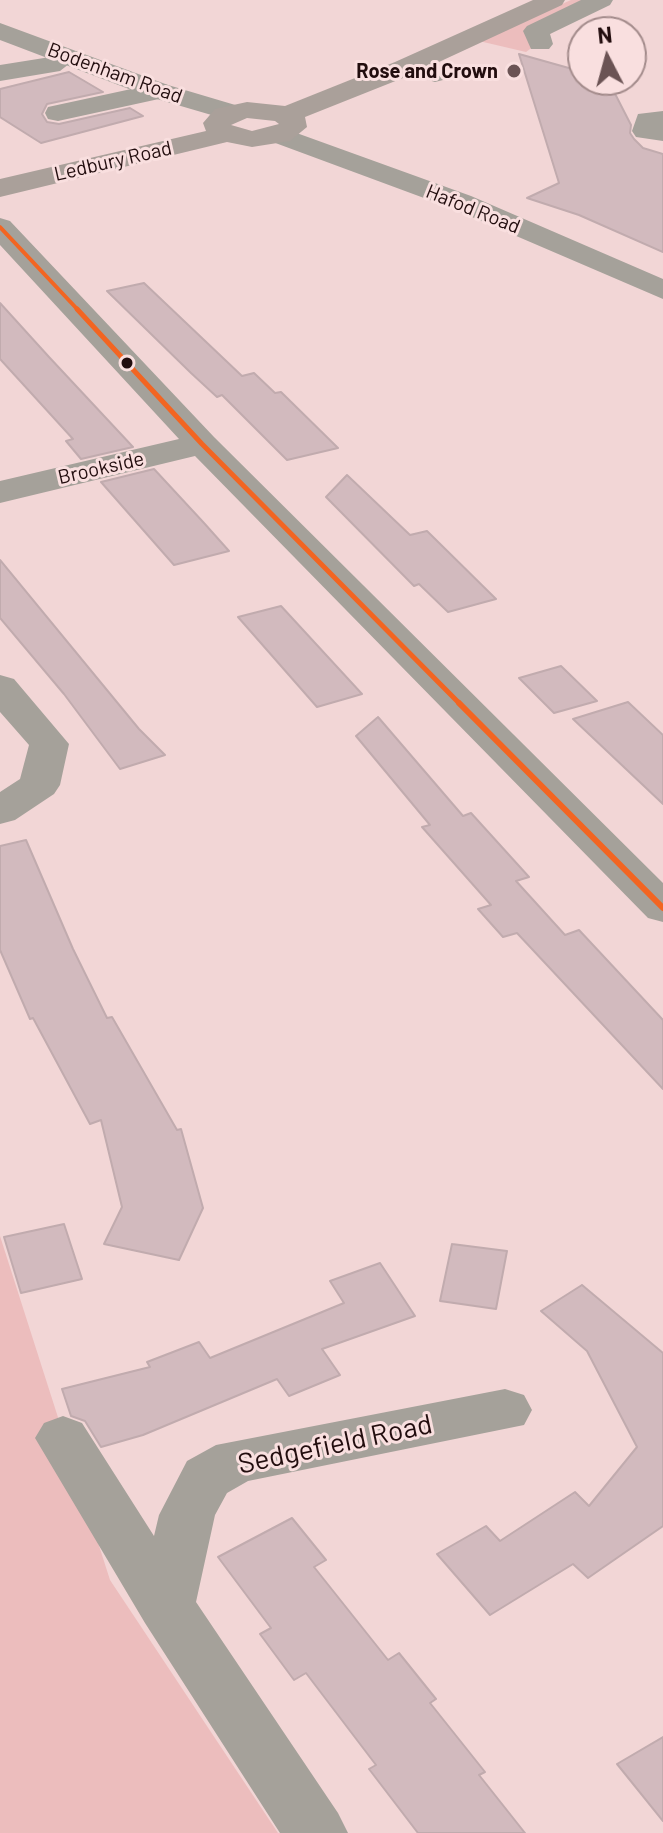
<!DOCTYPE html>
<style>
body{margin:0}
#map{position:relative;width:663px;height:1833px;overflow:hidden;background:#f2d6d6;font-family:Barlow,sans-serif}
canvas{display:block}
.north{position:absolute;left:567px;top:16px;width:80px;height:80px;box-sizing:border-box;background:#f9dfdf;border:2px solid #a38b8b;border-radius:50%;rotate:354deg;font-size:22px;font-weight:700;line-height:32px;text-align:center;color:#220d0e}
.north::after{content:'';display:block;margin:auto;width:28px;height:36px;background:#6b5354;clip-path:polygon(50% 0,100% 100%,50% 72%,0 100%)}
</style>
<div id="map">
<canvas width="663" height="1833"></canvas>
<div class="north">N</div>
</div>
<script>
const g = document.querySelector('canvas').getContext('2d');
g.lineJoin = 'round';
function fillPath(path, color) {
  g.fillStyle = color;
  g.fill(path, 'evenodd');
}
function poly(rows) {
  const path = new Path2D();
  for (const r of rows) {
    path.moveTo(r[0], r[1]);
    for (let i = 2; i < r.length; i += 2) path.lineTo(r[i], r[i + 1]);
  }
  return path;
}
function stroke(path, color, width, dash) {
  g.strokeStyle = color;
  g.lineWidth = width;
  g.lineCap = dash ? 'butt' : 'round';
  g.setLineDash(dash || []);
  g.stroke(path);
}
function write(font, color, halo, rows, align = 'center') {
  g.font = font + ' Barlow,sans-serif';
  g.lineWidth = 6;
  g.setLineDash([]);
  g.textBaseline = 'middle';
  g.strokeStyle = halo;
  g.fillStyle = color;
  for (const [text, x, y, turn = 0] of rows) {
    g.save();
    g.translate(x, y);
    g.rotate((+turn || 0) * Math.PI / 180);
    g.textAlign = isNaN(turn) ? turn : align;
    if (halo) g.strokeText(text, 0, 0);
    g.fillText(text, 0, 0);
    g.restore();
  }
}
fillPath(poly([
 [571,0,596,0,526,52,479,41],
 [0,1236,110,1580,278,1833,0,1833]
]), '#ecbdbd');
const building = poly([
 [519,54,583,72,583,80,608,80,631,125,630,133,634,139,643,148,663,154,663,252,579,215,527,198,559,183,519,54],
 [69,72,103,92,47,104,42,114,47,122,59,124,130,108,143,116,41,143,0,117,0,89,69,72],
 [144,283,242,376,254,373,275,393,281,392,338,448,287,460,222,395,217,397,191,373,107,291,144,283],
 [0,303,49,357,133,447,81,459,66,441,73,439,0,359,0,303],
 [154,469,204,523,229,551,174,565,101,482,154,469],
 [347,475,410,535,427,531,496,599,448,612,419,584,414,586,326,497,347,475],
 [0,560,139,729,165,755,120,769,64,694,0,618,0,560],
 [281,606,362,694,317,707,238,617,281,606],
 [561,666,597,701,554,713,519,678,561,666],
 [628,702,663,735,663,804,573,719,628,702],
 [378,717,463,816,471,813,529,877,516,881,565,935,579,930,663,1020,663,1089,517,933,503,937,478,909,491,905,422,827,430,825,356,736,378,717],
 [26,840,73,949,107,1018,112,1017,177,1130,181,1129,203,1208,179,1260,104,1244,122,1207,101,1120,90,1124,33,1018,30,1019,0,950,0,846,26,840],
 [64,1224,82,1279,21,1293,4,1237,64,1224],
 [452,1244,507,1251,496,1309,440,1301,452,1244],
 [380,1263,415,1316,322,1349,340,1375,289,1396,277,1379,143,1435,101,1447,85,1421,71,1416,62,1389,150,1367,147,1362,199,1342,210,1358,344,1303,330,1281,380,1263],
 [582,1285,663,1353,663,1526,588,1578,573,1564,490,1615,437,1554,486,1526,500,1541,575,1492,589,1506,637,1447,587,1351,541,1311,582,1285],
 [292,1518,326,1560,314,1567,388,1660,399,1653,436,1699,430,1703,485,1772,479,1775,525,1833,418,1833,369,1769,376,1765,306,1673,294,1680,260,1634,271,1628,218,1557,292,1518],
 [663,1737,663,1821,617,1764,663,1737]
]);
fillPath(building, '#d2babe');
stroke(building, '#c1abae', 2);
fillPath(poly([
 [399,65,409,65,447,79,435,82,399,71,399,65]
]), '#a5a19a');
fillPath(poly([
 [581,0,613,0,610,5,550,34,553,44,549,49,531,49,523,31,527,26,581,0],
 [66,48,79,56,60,71,0,81,0,65,44,58,66,48],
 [159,83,168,85,172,91,168,97,58,121,48,119,45,113,48,107,159,83],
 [663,111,663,141,636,137,632,131,638,114,663,111],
 [0,218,10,221,214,437,663,883,663,922,648,918,195,456,0,503,0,481,179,439,0,245,0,218],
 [0,675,14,679,69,744,60,785,54,794,15,820,0,824,0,792,20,779,29,745,0,712,0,675],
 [505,1389,524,1395,532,1410,524,1425,248,1481,227,1493,215,1515,196,1602,338,1813,348,1833,280,1833,145,1623,35,1438,44,1423,63,1416,82,1423,154,1536,159,1515,187,1461,216,1445,505,1389]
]), '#a5a19a');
fillPath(poly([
 [0,23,168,85,242,107,245,113,242,119,232,121,150,97,0,40,0,23],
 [280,127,471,196,663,279,663,299,451,208,270,141,266,135,270,129,280,127]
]), '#a5a19a');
fillPath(poly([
 [533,0,565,0,562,5,413,74,305,117,307,127,290,141,252,147,227,142,0,197,0,179,206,131,203,123,215,109,247,102,285,106,395,62,533,0],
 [247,118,275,121,279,124,252,131,231,125,247,118]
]), '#aaa09a');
stroke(poly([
 [0,227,79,311]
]), '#f26522', 4);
stroke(poly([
 [77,309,202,444,461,705]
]), '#f26522', 5);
stroke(poly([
 [459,703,663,908]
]), '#f26522', 6);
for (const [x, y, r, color] of [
 [514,71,8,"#6b5354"],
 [127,363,7,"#220d0e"]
]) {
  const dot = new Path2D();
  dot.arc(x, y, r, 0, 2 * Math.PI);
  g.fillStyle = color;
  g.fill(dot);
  stroke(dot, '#f9dfdf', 3);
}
write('bold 20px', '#220d0e', '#f9dfdf', [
 ["Rose and Crown",498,71]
], 'right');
write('20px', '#220d0e', '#f9dfdf', [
 ["Bodenham Road",115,73,20],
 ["Ledbury Road",113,161,-13],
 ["Hafod Road",473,209,22],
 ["Brookside",101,468,-13]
]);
write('28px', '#220d0e', '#f9dfdf', [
 ["Sedgefield Road",335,1444,-12]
]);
</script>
